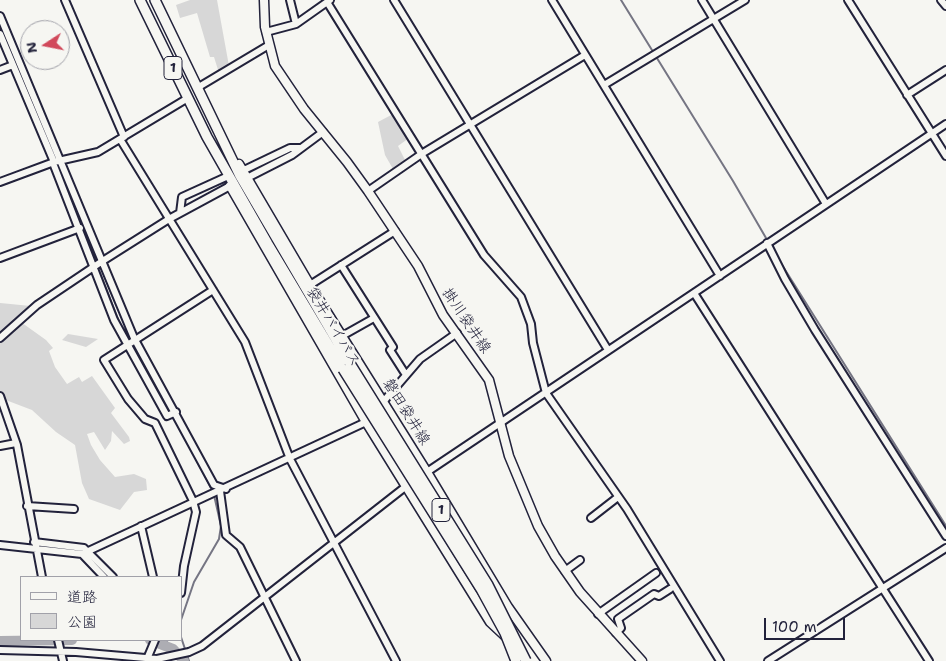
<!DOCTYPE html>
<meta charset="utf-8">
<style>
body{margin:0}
#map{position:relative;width:946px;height:661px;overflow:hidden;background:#f6f6f2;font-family:"Shantell Sans","Klee One",sans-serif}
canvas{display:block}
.legend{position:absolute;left:20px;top:576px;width:162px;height:65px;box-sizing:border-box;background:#f6f6f2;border:1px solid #a1a1a9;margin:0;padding:6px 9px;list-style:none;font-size:15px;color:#22223b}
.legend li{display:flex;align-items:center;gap:10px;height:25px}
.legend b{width:25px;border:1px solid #a1a1a9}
.north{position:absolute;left:20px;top:20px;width:50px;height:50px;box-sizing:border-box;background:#f6f6f2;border:1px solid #a1a1a9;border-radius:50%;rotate:259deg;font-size:14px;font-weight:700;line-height:20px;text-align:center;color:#22223b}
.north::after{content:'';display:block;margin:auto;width:18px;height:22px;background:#d1495b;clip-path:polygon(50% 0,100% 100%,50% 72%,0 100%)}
.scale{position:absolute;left:764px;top:618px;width:81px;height:22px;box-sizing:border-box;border:2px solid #22223b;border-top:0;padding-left:6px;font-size:15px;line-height:18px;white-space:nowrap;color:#22223b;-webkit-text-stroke:4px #f6f6f2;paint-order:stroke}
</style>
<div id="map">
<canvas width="946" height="661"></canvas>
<ul class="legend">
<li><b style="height:6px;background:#f6f6f2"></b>道路</li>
<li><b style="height:14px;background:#d7d7d7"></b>公園</li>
</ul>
<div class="north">N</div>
<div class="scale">100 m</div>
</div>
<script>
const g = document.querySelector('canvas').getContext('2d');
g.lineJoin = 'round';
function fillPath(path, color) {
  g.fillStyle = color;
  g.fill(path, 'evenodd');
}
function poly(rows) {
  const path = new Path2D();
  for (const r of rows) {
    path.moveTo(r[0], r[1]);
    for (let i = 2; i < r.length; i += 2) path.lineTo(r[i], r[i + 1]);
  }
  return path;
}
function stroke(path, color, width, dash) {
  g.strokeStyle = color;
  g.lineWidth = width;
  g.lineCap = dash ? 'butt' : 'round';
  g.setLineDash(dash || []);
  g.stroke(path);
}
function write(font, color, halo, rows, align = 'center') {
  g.font = font + ' "Shantell Sans","Klee One",sans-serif';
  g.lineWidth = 4.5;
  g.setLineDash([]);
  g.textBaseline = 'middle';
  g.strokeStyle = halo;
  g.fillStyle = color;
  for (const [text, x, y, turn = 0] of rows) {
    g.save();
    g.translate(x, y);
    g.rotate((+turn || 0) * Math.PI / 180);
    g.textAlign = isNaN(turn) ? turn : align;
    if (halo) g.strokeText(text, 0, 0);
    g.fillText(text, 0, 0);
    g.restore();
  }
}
fillPath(poly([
 [190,0,217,0,229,66,219,73,214,57,210,57,197,13,180,18,176,5],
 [395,113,409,138,398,146,406,162,393,169,385,155,378,122],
 [0,303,31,306,18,320,46,340,53,348,49,351,55,367,67,384,79,377,82,382,92,376,115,408,111,413,129,437,130,441,124,444,112,431,111,441,105,450,94,432,87,434,91,445,100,460,115,477,134,474,146,479,147,490,134,492,120,510,89,499,82,483,75,445,56,432,32,410,3,399,0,393],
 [68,334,98,339,86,347,62,340]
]), '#d7d7d7');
stroke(poly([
 [621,0,733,181,777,257,946,526],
 [57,163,120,324,166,404],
 [182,432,212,490],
 [37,546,57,548],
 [181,620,194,582,219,539,221,526,214,495],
 [181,637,189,661],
 [165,640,173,649]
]), '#757583', 2);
stroke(poly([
 [150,640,173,649,184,661],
 [0,641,72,640]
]), '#adadb3', 10);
const minor = poly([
 [65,0,124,137],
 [290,0,296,24],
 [394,0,608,350],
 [552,0,720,276],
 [702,0,826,204],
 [848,0,946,156],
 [941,0,946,6],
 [327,2,484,255,521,297,531,324,533,343,546,393,627,509,720,661],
 [0,16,134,338,214,485,226,489],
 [266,32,296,24,330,0],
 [0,34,54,162],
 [0,70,13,65],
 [604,85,745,0],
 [197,88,269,45],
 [907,95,946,70],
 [120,139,245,342,290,459,396,661],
 [53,163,114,320,167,416,176,412],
 [242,171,290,148,300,148],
 [247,178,292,155,323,132],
 [0,182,54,162,98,152,188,98],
 [368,191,423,153,585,55],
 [180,213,182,197,226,177],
 [767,243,785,279,815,330,946,536],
 [0,258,80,228],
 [341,265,393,347,390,350,406,375],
 [310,285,395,231],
 [694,293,929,661],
 [342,336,374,318],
 [0,338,37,305,101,262,169,219,230,186],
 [0,396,17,445,42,577],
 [383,402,420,359,457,333],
 [0,446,16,443],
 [424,474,946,124],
 [220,491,226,535,240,547,296,661],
 [27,506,74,509],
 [591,518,618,497],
 [141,526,153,577],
 [34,542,84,548,113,577],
 [0,545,82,554,366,422],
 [82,554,104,577],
 [565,571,580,560],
 [181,593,184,566,196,512,193,501,155,423,145,419,128,399,104,360,213,290],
 [598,614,656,573],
 [616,633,621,628,618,619,654,594,659,596,670,589],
 [58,640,63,661],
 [0,650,76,652,157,659,189,652,202,646,409,484],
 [147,659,155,640],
 [768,661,946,548]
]);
const major = poly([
 [264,0,265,27,275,66,304,109,347,162,368,191,418,266,443,315,489,380,509,456,538,526,555,556,580,592,642,661],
 [239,164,310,285,427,472,508,607,546,661],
 [230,186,366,422,490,622,505,636]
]);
const highway = poly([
 [140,0,207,137,268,244,343,369],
 [155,0,240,176,349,362]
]);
stroke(minor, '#22223b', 10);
stroke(major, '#22223b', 11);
stroke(highway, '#22223b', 12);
stroke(minor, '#f6f6f2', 6);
stroke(major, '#f6f6f2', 8);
stroke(highway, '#f6f6f2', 9);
const highwayBridge = poly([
 [349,362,488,585,526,661],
 [343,369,481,589,505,633,516,661]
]);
stroke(highwayBridge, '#22223b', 12, []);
stroke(highwayBridge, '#f6f6f2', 9);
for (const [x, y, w] of [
 [173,68,18],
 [441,510,18]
]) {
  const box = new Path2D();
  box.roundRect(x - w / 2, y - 11.5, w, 23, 4);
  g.fillStyle = '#f6f6f2';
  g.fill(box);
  stroke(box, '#22223b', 1);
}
write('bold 14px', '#22223b', null, [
 ["1",173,68],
 ["1",441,510]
]);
write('15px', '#22223b', '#f6f6f2', [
 ["掛川袋井線",466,321,56],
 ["袋井バイパス",333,327,59],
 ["磐田袋井線",406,412,58]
]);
</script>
